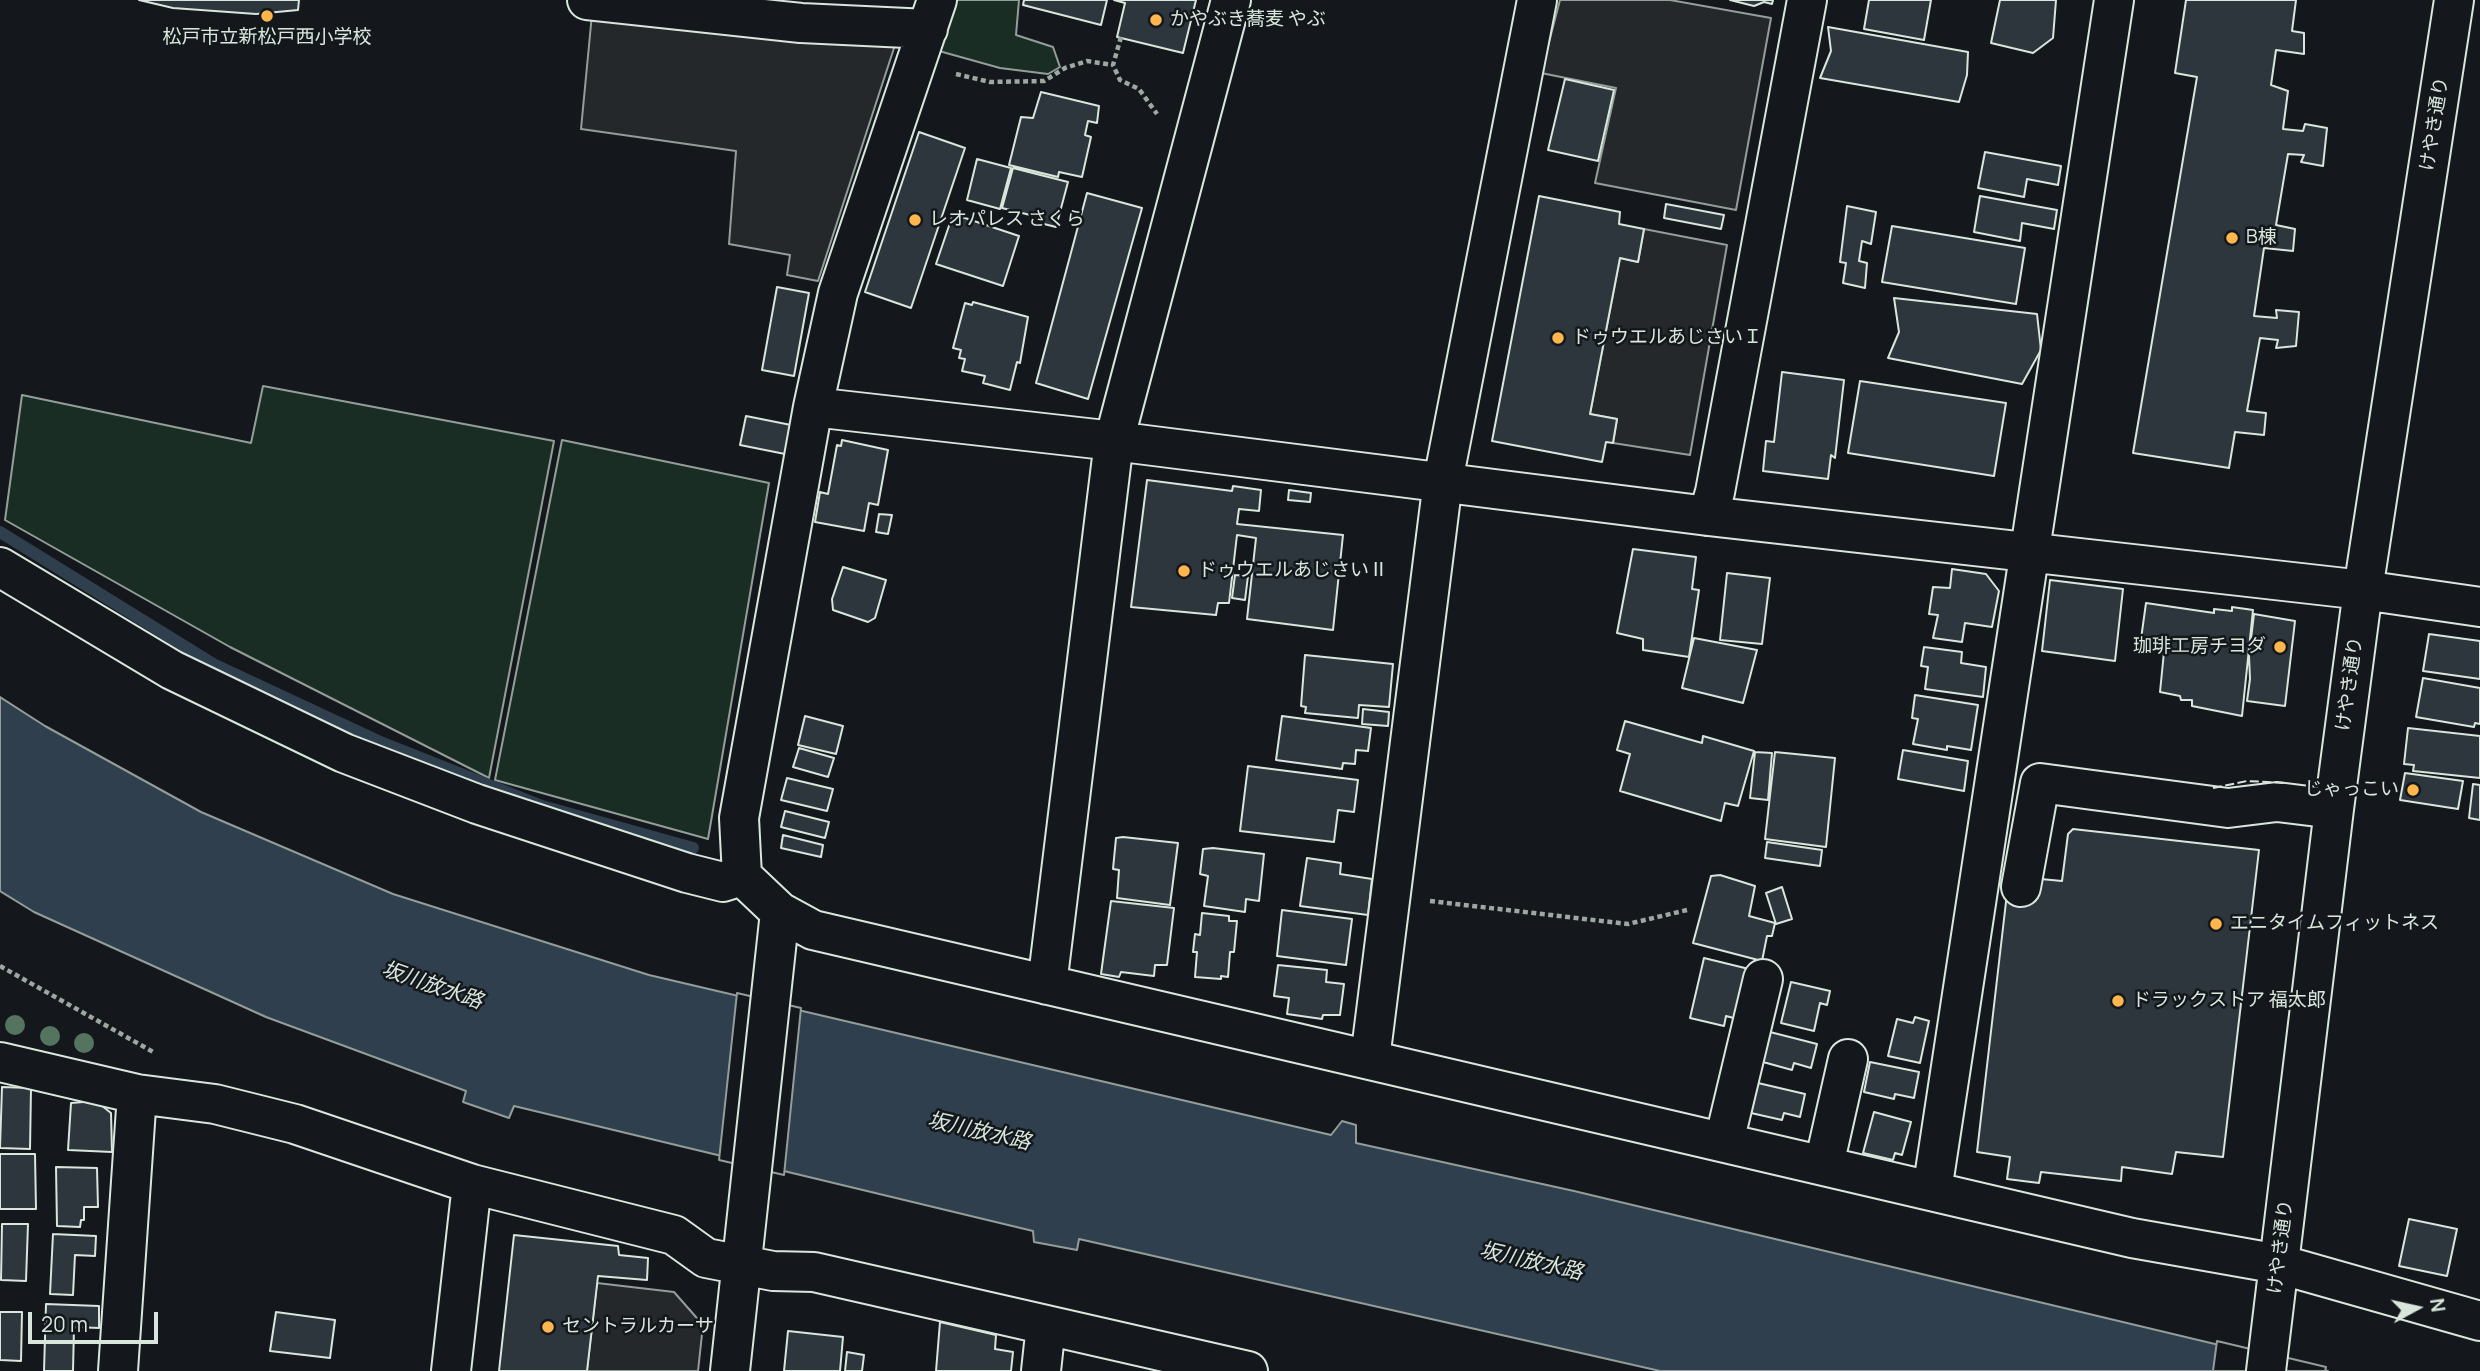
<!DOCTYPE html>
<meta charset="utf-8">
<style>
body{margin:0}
#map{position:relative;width:2480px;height:1371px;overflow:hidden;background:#14181c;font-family:Manrope,sans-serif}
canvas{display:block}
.north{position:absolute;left:2382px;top:1273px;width:70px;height:70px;-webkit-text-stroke:5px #14181c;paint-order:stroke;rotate:82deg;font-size:19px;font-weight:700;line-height:28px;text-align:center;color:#d8e6dc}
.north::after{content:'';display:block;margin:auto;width:24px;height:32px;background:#d8e6dc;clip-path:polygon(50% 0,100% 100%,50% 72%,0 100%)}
.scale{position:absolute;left:28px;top:1312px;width:130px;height:32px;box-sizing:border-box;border:4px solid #d8e6dc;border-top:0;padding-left:9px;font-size:21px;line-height:24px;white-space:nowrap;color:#d8e6dc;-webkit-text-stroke:5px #14181c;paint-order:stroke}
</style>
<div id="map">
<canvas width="2480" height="1371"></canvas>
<div class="north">N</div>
<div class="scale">20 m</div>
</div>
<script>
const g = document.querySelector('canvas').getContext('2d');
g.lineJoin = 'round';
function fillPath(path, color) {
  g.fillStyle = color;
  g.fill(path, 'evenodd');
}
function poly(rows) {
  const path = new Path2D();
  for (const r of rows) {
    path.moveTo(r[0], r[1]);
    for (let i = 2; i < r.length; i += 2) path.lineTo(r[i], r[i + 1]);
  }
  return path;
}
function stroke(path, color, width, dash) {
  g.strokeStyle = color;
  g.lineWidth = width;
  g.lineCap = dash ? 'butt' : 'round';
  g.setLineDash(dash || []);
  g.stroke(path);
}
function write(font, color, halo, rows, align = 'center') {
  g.font = font + ' Manrope,"Noto Sans JP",sans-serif';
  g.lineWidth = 5;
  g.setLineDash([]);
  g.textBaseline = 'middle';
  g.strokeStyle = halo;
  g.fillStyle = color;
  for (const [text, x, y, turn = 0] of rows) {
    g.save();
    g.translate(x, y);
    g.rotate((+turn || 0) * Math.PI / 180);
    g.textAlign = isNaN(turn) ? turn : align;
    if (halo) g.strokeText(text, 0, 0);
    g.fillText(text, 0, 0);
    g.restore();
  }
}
const green = poly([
 [957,0,1019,0,1016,35,1053,47,1060,67,1048,74,1000,68,939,51,957,0],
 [263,386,554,441,489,778,230,647,5,520,22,395,251,443,263,386],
 [562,440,769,483,708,839,495,780,562,440]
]);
fillPath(green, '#1a2d24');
stroke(green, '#939e99', 2);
const parking = poly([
 [1560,0,1670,0,1771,18,1736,210,1595,183,1616,88,1541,73,1560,0],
 [592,14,895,45,818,281,787,275,790,255,729,244,736,151,581,129,592,14],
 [1644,229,1727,245,1690,455,1613,443,1617,419,1590,414,1620,258,1638,262,1644,229],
 [597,1283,674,1292,703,1325,698,1371,587,1371,597,1283]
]);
fillPath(parking, '#24282b');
stroke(parking, '#939e99', 2);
const water = poly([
 [0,697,45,726,201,812,393,894,649,975,1331,1135,1342,1121,1356,1125,1356,1143,1574,1191,2328,1371,1660,1371,1079,1239,1077,1250,1034,1242,1033,1231,514,1106,509,1118,463,1102,466,1091,266,1017,34,912,0,891,0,697]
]);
fillPath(water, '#2f3f4d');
stroke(water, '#939e99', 2);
const pier = poly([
 [737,993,801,1008,784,1175,719,1160,737,993],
 [2217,1341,2326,1367,2325,1371,2213,1371,2217,1341]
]);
fillPath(pier, '#14181c');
stroke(pier, '#939e99', 2);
stroke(poly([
 [0,532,215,665,378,741,542,806,693,848]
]), '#2f3f4d', 12);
const building = poly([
 [139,0,299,0,298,10,256,14,173,8,139,0],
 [1024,0,1107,0,1101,25,1023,5,1024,0],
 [1114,0,1196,0,1183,53,1117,37,1125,3,1114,0],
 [1730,0,1773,0,1772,4,1764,2,1754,6,1730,0],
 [1869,0,1931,0,1924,40,1864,29,1869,0],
 [2000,0,2056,0,2053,38,2033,53,1991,43,2000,0],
 [2186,0,2296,0,2292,31,2304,33,2304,54,2276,50,2271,85,2288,91,2283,129,2303,131,2305,124,2327,128,2323,166,2301,162,2304,155,2288,154,2276,225,2295,229,2293,251,2264,248,2254,316,2277,318,2276,310,2299,312,2296,346,2276,348,2278,340,2260,338,2247,411,2266,413,2264,435,2235,432,2229,468,2133,453,2197,77,2175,73,2186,0],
 [1828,27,1968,52,1967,75,1959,102,1820,78,1831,51,1828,27],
 [1565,79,1614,90,1598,161,1548,150,1565,79],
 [1041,92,1099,106,1097,123,1088,121,1085,135,1091,137,1082,177,1059,172,1058,177,1009,165,1021,117,1033,118,1041,92],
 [919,132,965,148,911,308,865,292,919,132],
 [1985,152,2061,166,2058,185,2027,179,2024,197,1978,188,1985,152],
 [977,159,1011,168,1000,209,967,200,977,159],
 [1013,168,1068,182,1056,227,1040,223,1042,218,1002,208,1013,168],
 [1087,193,1142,208,1088,399,1036,383,1087,193],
 [1539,196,1620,212,1619,224,1644,229,1638,262,1620,258,1590,414,1617,419,1613,443,1606,442,1602,462,1492,441,1539,196],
 [1980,196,2057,210,2054,229,2022,223,2020,241,1974,232,1980,196],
 [1666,204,1724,215,1721,229,1664,218,1666,204],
 [1847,206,1876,212,1871,244,1862,241,1859,261,1867,263,1865,288,1843,283,1846,263,1840,262,1847,206],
 [953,214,1019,236,1003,286,936,264,953,214],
 [1892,226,2025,248,2016,304,1882,282,1892,226],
 [777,287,809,293,794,376,762,370,777,287],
 [1894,298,2037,314,2041,350,2022,384,1888,358,1899,332,1894,298],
 [973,302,1028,317,1020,363,1017,362,1010,390,983,383,985,376,962,371,965,359,959,358,961,350,953,348,965,303,972,305,973,302],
 [1782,372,1844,380,1835,458,1831,455,1828,479,1763,471,1766,441,1774,442,1782,372],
 [1860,381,2006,403,1994,476,1848,453,1860,381],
 [746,416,791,425,785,454,740,445,746,416],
 [842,440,888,450,878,505,869,503,864,531,815,522,820,492,828,494,837,445,841,446,842,440],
 [1147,480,1232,491,1233,486,1261,490,1259,511,1239,509,1237,524,1343,535,1333,630,1247,619,1256,538,1237,535,1229,603,1218,603,1216,615,1131,607,1147,480],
 [1289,490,1311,493,1310,502,1288,500,1289,490],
 [879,514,892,515,888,534,876,532,879,514],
 [1633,549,1696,557,1692,589,1699,590,1689,657,1643,650,1643,639,1617,633,1633,549],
 [843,567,886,580,875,618,868,622,833,610,832,599,843,567],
 [1952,569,1986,574,1999,591,1992,627,1965,623,1962,642,1933,638,1938,615,1929,614,1933,587,1950,588,1952,569],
 [1727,573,1770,578,1762,644,1720,640,1727,573],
 [1235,575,1248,576,1245,600,1232,598,1235,575],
 [2050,580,2123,589,2115,661,2042,651,2050,580],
 [2146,603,2214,613,2214,609,2232,611,2232,607,2253,610,2242,716,2192,706,2192,700,2181,700,2180,696,2160,692,2165,642,2141,639,2146,603],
 [2254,614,2295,621,2285,706,2247,701,2250,679,2249,656,2254,614],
 [2429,634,2480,641,2480,679,2423,671,2429,634],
 [1694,638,1757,650,1743,703,1682,688,1694,638],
 [1924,647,1962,652,1961,663,1986,667,1983,697,1925,689,1928,667,1921,666,1924,647],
 [1305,655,1393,664,1389,707,1359,705,1358,718,1305,713,1306,707,1301,706,1305,655],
 [2423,678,2480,688,2480,724,2475,723,2474,727,2416,717,2423,678],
 [1915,695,1978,705,1971,750,1947,746,1947,750,1913,744,1918,719,1912,718,1915,695],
 [1363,709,1389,712,1388,726,1362,724,1363,709],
 [805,716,843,726,836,754,798,745,805,716],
 [1282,716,1371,728,1368,751,1356,750,1355,764,1343,763,1342,769,1276,760,1282,716],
 [1625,721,1702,743,1703,736,1754,751,1738,806,1725,803,1721,821,1620,791,1630,754,1617,750,1625,721],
 [2408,728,2480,736,2480,778,2413,771,2414,765,2404,764,2408,728],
 [799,748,834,758,828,777,793,767,799,748],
 [1903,750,1968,761,1964,791,1898,779,1903,750],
 [1755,752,1772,753,1768,800,1750,798,1755,752],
 [1775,752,1835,758,1826,847,1765,839,1775,752],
 [1248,766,1358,780,1354,812,1338,810,1334,842,1240,831,1248,766],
 [2405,773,2463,781,2458,809,2400,800,2405,773],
 [787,778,833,789,827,811,781,800,787,778],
 [2473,784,2480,785,2480,820,2469,818,2473,784],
 [785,811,829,822,825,838,781,827,785,811],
 [2073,829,2259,850,2223,1157,2176,1152,2172,1174,2122,1167,2121,1181,2041,1172,2039,1183,2007,1179,2010,1157,1977,1152,2009,876,2062,881,2068,834,2073,829],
 [783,835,823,845,821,857,781,848,783,835],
 [1123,837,1178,843,1170,905,1117,898,1119,870,1113,869,1116,838,1123,837],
 [1767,842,1822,850,1820,866,1765,858,1767,842],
 [1213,848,1264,854,1259,901,1246,899,1245,912,1204,906,1208,876,1200,874,1203,849,1213,848],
 [1307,858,1341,863,1340,874,1372,879,1368,915,1300,906,1307,858],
 [1720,875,1755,886,1749,916,1775,923,1772,936,1767,936,1762,961,1693,943,1711,876,1720,875],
 [1782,887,1792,919,1776,924,1766,893,1782,887],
 [1111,901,1174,908,1167,965,1155,965,1154,976,1121,972,1119,977,1101,974,1111,901],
 [1282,910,1352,919,1346,965,1277,956,1282,910],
 [1202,913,1229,916,1229,921,1237,921,1234,952,1230,952,1228,977,1221,976,1221,979,1195,977,1197,952,1193,952,1195,934,1200,935,1202,913],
 [1704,958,1753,970,1741,1020,1726,1016,1724,1026,1690,1018,1704,958],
 [1278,965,1327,970,1326,982,1344,984,1340,1015,1323,1015,1322,1019,1287,1014,1289,998,1274,996,1278,965],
 [1791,982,1830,991,1827,1005,1820,1003,1814,1031,1781,1023,1791,982],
 [1915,1017,1929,1021,1920,1063,1888,1056,1897,1019,1913,1023,1915,1017],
 [1770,1032,1817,1044,1811,1068,1794,1063,1792,1070,1763,1062,1770,1032],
 [1870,1062,1919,1072,1914,1098,1895,1094,1894,1099,1864,1092,1870,1062],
 [1758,1083,1805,1094,1800,1117,1784,1113,1782,1120,1751,1113,1758,1083],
 [2,1087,31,1088,30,1149,0,1148,2,1087],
 [96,1101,111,1113,112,1152,68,1150,71,1103,96,1101],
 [1874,1112,1911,1122,1902,1155,1895,1153,1893,1160,1863,1153,1874,1112],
 [0,1154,35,1154,36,1209,0,1209,0,1154],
 [56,1167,97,1168,98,1207,84,1207,84,1220,81,1220,80,1227,57,1226,56,1167],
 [2409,1219,2457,1229,2447,1276,2399,1266,2409,1219],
 [2,1224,28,1224,26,1281,1,1280,2,1224],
 [53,1234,96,1236,95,1256,75,1255,73,1295,50,1294,53,1234],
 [514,1235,618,1246,619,1255,648,1258,647,1280,598,1276,587,1371,499,1371,514,1235],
 [46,1304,99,1306,99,1328,74,1327,73,1371,44,1371,46,1304],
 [0,1312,22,1312,21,1361,0,1360,0,1312],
 [276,1312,335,1320,330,1358,270,1351,276,1312],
 [940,1322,996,1335,995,1349,1013,1352,1011,1371,936,1371,940,1322],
 [788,1331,843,1337,840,1371,784,1371,788,1331],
 [847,1352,864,1355,862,1371,845,1371,847,1352]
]);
fillPath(building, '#2c363c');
stroke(building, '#d8e6dc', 2);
const minor = poly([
 [587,0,801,23,928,29],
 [813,407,1114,441,1708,516,2363,590,2480,607],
 [1708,516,1715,492,1807,0],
 [0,567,172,670,344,753,477,804,687,873,723,882,742,876,780,912,813,930,2132,1238,2279,1264,2480,1321],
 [742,876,739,818,813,407,838,293,937,0],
 [2021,887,2040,783,2228,808,2277,802,2334,809],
 [1047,985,1114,441,1231,0],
 [1370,1059,1443,481,1537,0],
 [0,1062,137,1094,215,1104,295,1124,472,1184,674,1235,706,1258,773,1271,814,1272,1248,1371],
 [1724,1142,1763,979],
 [1824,1165,1848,1059],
 [1932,1191,2114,0],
 [118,1371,137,1094],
 [451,1371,472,1184],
 [730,1371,780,912],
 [1041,1371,1046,1325],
 [2266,1371,2334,809,2363,590,2454,0]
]);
stroke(minor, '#d8e6dc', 42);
stroke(poly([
 [1121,37,1113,65,1120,80,1139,89,1157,114],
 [956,74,990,82,1044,81,1065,68,1087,61,1113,65],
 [1430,901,1628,924,1687,910],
 [0,966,155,1053]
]), '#9da8a2', 4.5, [5, 3.5]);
stroke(minor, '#14181c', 38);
stroke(poly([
 [2213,788,2247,781,2286,783]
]), '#d8e6dc', 2, [9, 3.5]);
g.fillStyle = '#55745f';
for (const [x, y] of [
 [15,1025],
 [50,1036],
 [84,1043]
]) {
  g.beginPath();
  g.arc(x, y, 10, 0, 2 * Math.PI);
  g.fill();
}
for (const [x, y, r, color] of [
 [267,16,7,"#ffb74d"],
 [1156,20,7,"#ffb74d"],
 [915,220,7,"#ffb74d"],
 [2232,238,7,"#ffb74d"],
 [1558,338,7,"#ffb74d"],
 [1184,571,7,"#ffb74d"],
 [2280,647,7,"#ffb74d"],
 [2413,790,7,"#ffb74d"],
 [2216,924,7,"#ffb74d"],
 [2118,1001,7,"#ffb74d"],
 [548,1327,7,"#ffb74d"]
]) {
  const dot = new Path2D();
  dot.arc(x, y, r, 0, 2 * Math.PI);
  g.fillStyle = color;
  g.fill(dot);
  stroke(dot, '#14181c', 2.5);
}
write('19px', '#d8e6dc', '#14181c', [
 ["かやぶき蕎麦 やぶ",1170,20],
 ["松戸市立新松戸西小学校",267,38,"center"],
 ["レオパレス さくら",929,220],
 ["B棟",2246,238],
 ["ドゥウエルあじさいＩ",1572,338],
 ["ドゥウエルあじさいⅡ",1198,571],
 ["珈琲工房チヨダ",2266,647,"right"],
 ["じゃっこい",2399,790,"right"],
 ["エニタイムフィットネス",2230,924],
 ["ドラックストア 福太郎",2132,1001],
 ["セントラルカーサ",562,1327]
], 'left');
write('19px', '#d8e6dc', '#14181c', [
 ["けやき通り",2435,124,-81],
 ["けやき通り",2350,684,-82],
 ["けやき通り",2281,1247,-83]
]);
write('italic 21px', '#d8e6dc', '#14181c', [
 ["坂川放水路",432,986,19],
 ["坂川放水路",979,1132,13],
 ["坂川放水路",1531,1262,13]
]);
</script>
